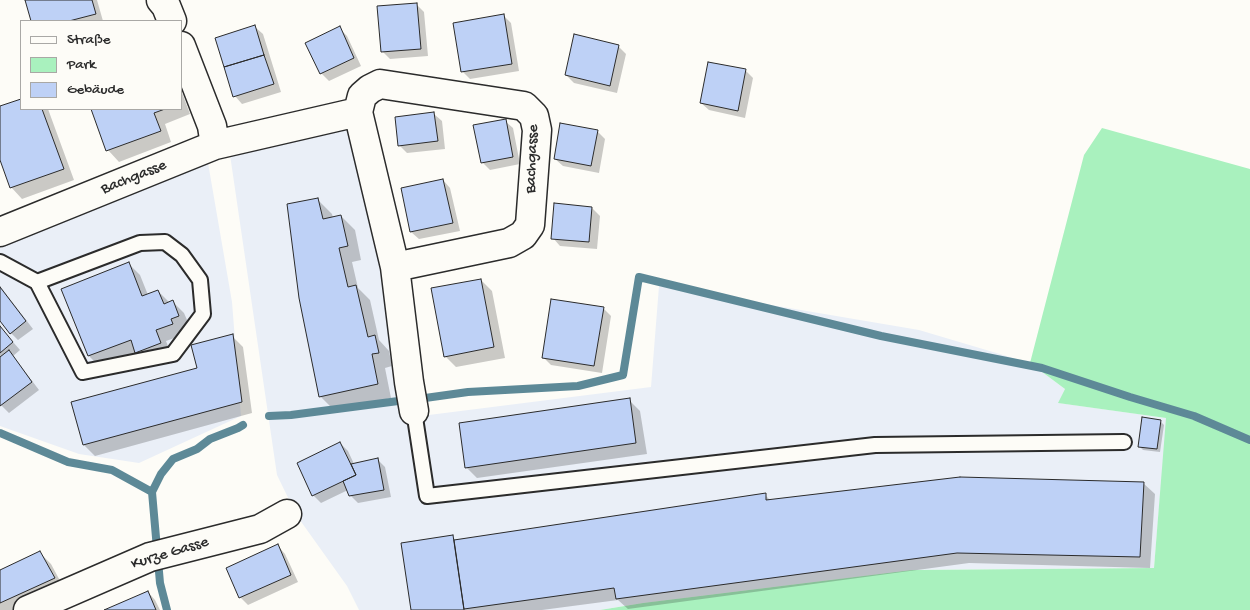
<!DOCTYPE html>
<meta charset="utf-8">
<style>
body{margin:0}
#map{position:relative;width:1250px;height:610px;overflow:hidden;background:#fdfcf7;font-family:"Gochi Hand",sans-serif}
canvas{display:block}
.legend{position:absolute;left:20px;top:20px;width:162px;height:90px;box-sizing:border-box;background:#fdfcf7;border:1px solid #a9a8a5;margin:0;padding:6px 9px;list-style:none;font-size:15px;color:#2b2b2b}
.legend li{display:flex;align-items:center;gap:10px;height:25px}
.legend b{width:25px;border:1px solid #a9a8a5}
</style>
<div id="map">
<canvas width="1250" height="610"></canvas>
<ul class="legend">
<li><b style="height:6px;background:#fdfcf7"></b>Straße</li>
<li><b style="height:14px;background:#a9f1be"></b>Park</li>
<li><b style="height:14px;background:#bed1f6"></b>Gebäude</li>
</ul>
</div>
<script>
const g = document.querySelector('canvas').getContext('2d');
g.lineJoin = 'round';
function fillPath(path, color) {
  g.fillStyle = color;
  g.fill(path, 'evenodd');
}
function poly(rows) {
  const path = new Path2D();
  for (const r of rows) {
    path.moveTo(r[0], r[1]);
    for (let i = 2; i < r.length; i += 2) path.lineTo(r[i], r[i + 1]);
  }
  return path;
}
function stroke(path, color, width, dash) {
  g.strokeStyle = color;
  g.lineWidth = width;
  g.lineCap = dash ? 'butt' : 'round';
  g.setLineDash(dash || []);
  g.stroke(path);
}
function write(font, color, halo, rows, align = 'center') {
  g.font = font + ' "Gochi Hand",sans-serif';
  g.lineWidth = 4;
  g.setLineDash([]);
  g.textBaseline = 'middle';
  g.strokeStyle = halo;
  g.fillStyle = color;
  for (const [text, x, y, turn = 0] of rows) {
    g.save();
    g.translate(x, y);
    g.rotate((+turn || 0) * Math.PI / 180);
    g.textAlign = isNaN(turn) ? turn : align;
    if (halo) g.strokeText(text, 0, 0);
    g.fillText(text, 0, 0);
    g.restore();
  }
}
fillPath(poly([
 [350,130,413,417,651,387,659,286,919,330,1030,363,1065,389,1059,403,1167,418,1154,568,912,570,643,603,600,610,359,610,347,586,297,516,277,475,229,148],
 [207,157,232,302,241,416,139,463,79,454,0,426,0,243]
]), '#eaeff7');
fillPath(poly([
 [1102,128,1250,169,1250,610,600,610,643,603,912,570,1154,568,1166,418,1058,403,1065,389,1030,363,1084,155]
]), '#a9f1be');
fillPath(poly([
 [26,0,97,0,103,21,32,21],
 [416,4,424,12,428,56,390,59,382,51],
 [504,16,511,23,519,71,470,79,462,71],
 [255,27,263,34,281,92,242,104,235,96],
 [339,28,347,36,361,66,329,81,321,73],
 [618,46,626,54,617,93,574,83,566,75],
 [745,70,753,78,745,118,709,110,701,103],
 [181,90,190,114,165,124,171,142,119,162,108,150,92,109,181,109],
 [21,100,21,109,48,109,74,180,22,199,11,187,0,156,0,108],
 [434,114,442,121,445,149,407,153,399,145],
 [505,121,513,128,520,164,490,170,482,162],
 [597,131,605,139,599,173,563,166,555,159],
 [443,180,450,188,460,231,419,239,411,232],
 [318,200,332,214,333,218,341,216,355,230,361,260,352,262,358,288,370,300,379,340,389,351,392,366,385,368,391,398,334,410,320,396],
 [592,208,600,216,597,249,560,246,553,238],
 [129,264,140,275,148,295,158,291,169,302,173,302,184,313,190,327,181,330,183,335,166,341,171,354,148,363,137,353,100,367,89,356,63,289],
 [481,280,492,291,505,358,456,367,445,356],
 [0,286,33,329,18,340,11,333,0,319],
 [603,308,611,316,602,373,551,365,543,357],
 [0,327,20,350,13,356,39,390,9,413,0,404],
 [232,336,243,347,252,413,95,456,84,445,73,403,198,369],
 [629,400,640,411,647,454,477,478,466,467],
 [1160,421,1164,425,1160,452,1143,450,1139,446],
 [340,443,348,451,354,464,378,460,385,467,391,497,358,503,350,495,348,490,321,503,313,495],
 [1143,483,1155,494,1150,568,969,563,628,609,618,600,542,610,412,610,453,537,456,541,765,495,771,501],
 [278,546,285,554,298,582,248,605,240,597],
 [40,553,51,564,65,590,20,610,0,610,0,572],
 [148,592,155,600,160,610,107,610]
]), '#0003');
stroke(poly([
 [418,399,468,392,578,386,623,375,639,277,881,336,1042,368,1130,397,1194,416,1250,440],
 [269,416,291,415,406,400],
 [0,433,68,462,112,470,152,492,160,583,167,610],
 [152,492,161,474,173,459,197,449,210,439,238,428,243,425]
]), '#5d8997', 8);
const building = poly([
 [25,0,92,0,96,14,69,21,31,21,25,0],
 [417,3,421,49,381,52,377,6,417,3],
 [504,14,512,64,461,72,453,23,504,14],
 [255,25,264,55,224,67,215,38,255,25],
 [340,26,354,58,320,74,305,43,340,26],
 [574,34,619,45,610,86,565,75,574,34],
 [264,55,274,84,233,97,224,67,264,55],
 [708,62,746,69,738,111,700,103,708,62],
 [21,99,21,109,42,109,64,169,10,188,0,160,0,106,21,99],
 [91,109,165,109,154,113,161,131,106,151,91,109],
 [434,112,438,141,398,146,395,117,434,112],
 [506,119,513,157,481,163,473,125,506,119],
 [560,123,598,130,591,166,554,159,560,123],
 [443,179,453,223,410,232,401,188,443,179],
 [318,198,323,219,341,215,348,246,339,248,348,287,356,285,368,337,375,335,379,353,372,354,378,384,319,397,299,298,287,204,318,198],
 [554,203,592,207,589,242,551,239,554,203],
 [129,262,142,296,158,290,164,304,173,300,179,316,171,319,173,324,156,330,161,343,135,353,131,340,88,356,61,289,129,262],
 [481,279,494,347,444,357,431,288,481,279],
 [0,287,26,321,10,334,0,321,0,287],
 [551,299,604,307,594,366,542,358,551,299],
 [0,326,13,342,0,353,0,326],
 [233,334,242,402,83,445,71,402,197,368,191,345,233,334],
 [9,350,32,382,0,406,0,357,9,350],
 [630,398,636,443,465,468,459,423,630,398],
 [1142,417,1161,420,1157,449,1138,447,1142,417],
 [340,442,356,475,312,496,297,463,340,442],
 [378,458,384,490,349,496,343,481,356,475,351,464,378,458],
 [960,477,1144,482,1140,557,957,553,616,599,614,588,464,609,454,540,766,493,766,500,960,477],
 [453,535,464,610,411,610,401,543,453,535],
 [278,544,291,575,239,598,226,568,278,544],
 [40,551,55,578,0,603,0,570,40,551],
 [148,591,156,610,104,610,148,591]
]);
fillPath(building, '#bed1f6');
stroke(building, '#2b2b2b', 1);
const lane = poly([
 [0,262,37,282,83,372,173,354,203,314,200,280,182,255,165,242,140,243,37,282],
 [414,411,427,496,875,445,1124,442]
]);
const street = poly([
 [161,0,166,6,172,21],
 [181,46,212,126,215,145],
 [358,112,362,96,370,89,380,84,524,106,534,116,537,130,530,225,523,235,509,243,395,267],
 [0,232,215,145,358,112,395,267,409,382,414,411],
 [28,610,150,557,260,529,287,514]
]);
stroke(lane, '#2b2b2b', 18);
stroke(street, '#2b2b2b', 31);
stroke(lane, '#fdfcf7', 14);
stroke(street, '#fdfcf7', 28);
write('16px', '#2b2b2b', '#fdfcf7', [
 ["Bachgasse",533,159,-88],
 ["Bachgasse",134,178,-22],
 ["Kurze Gasse",170,554,-17]
]);
</script>
